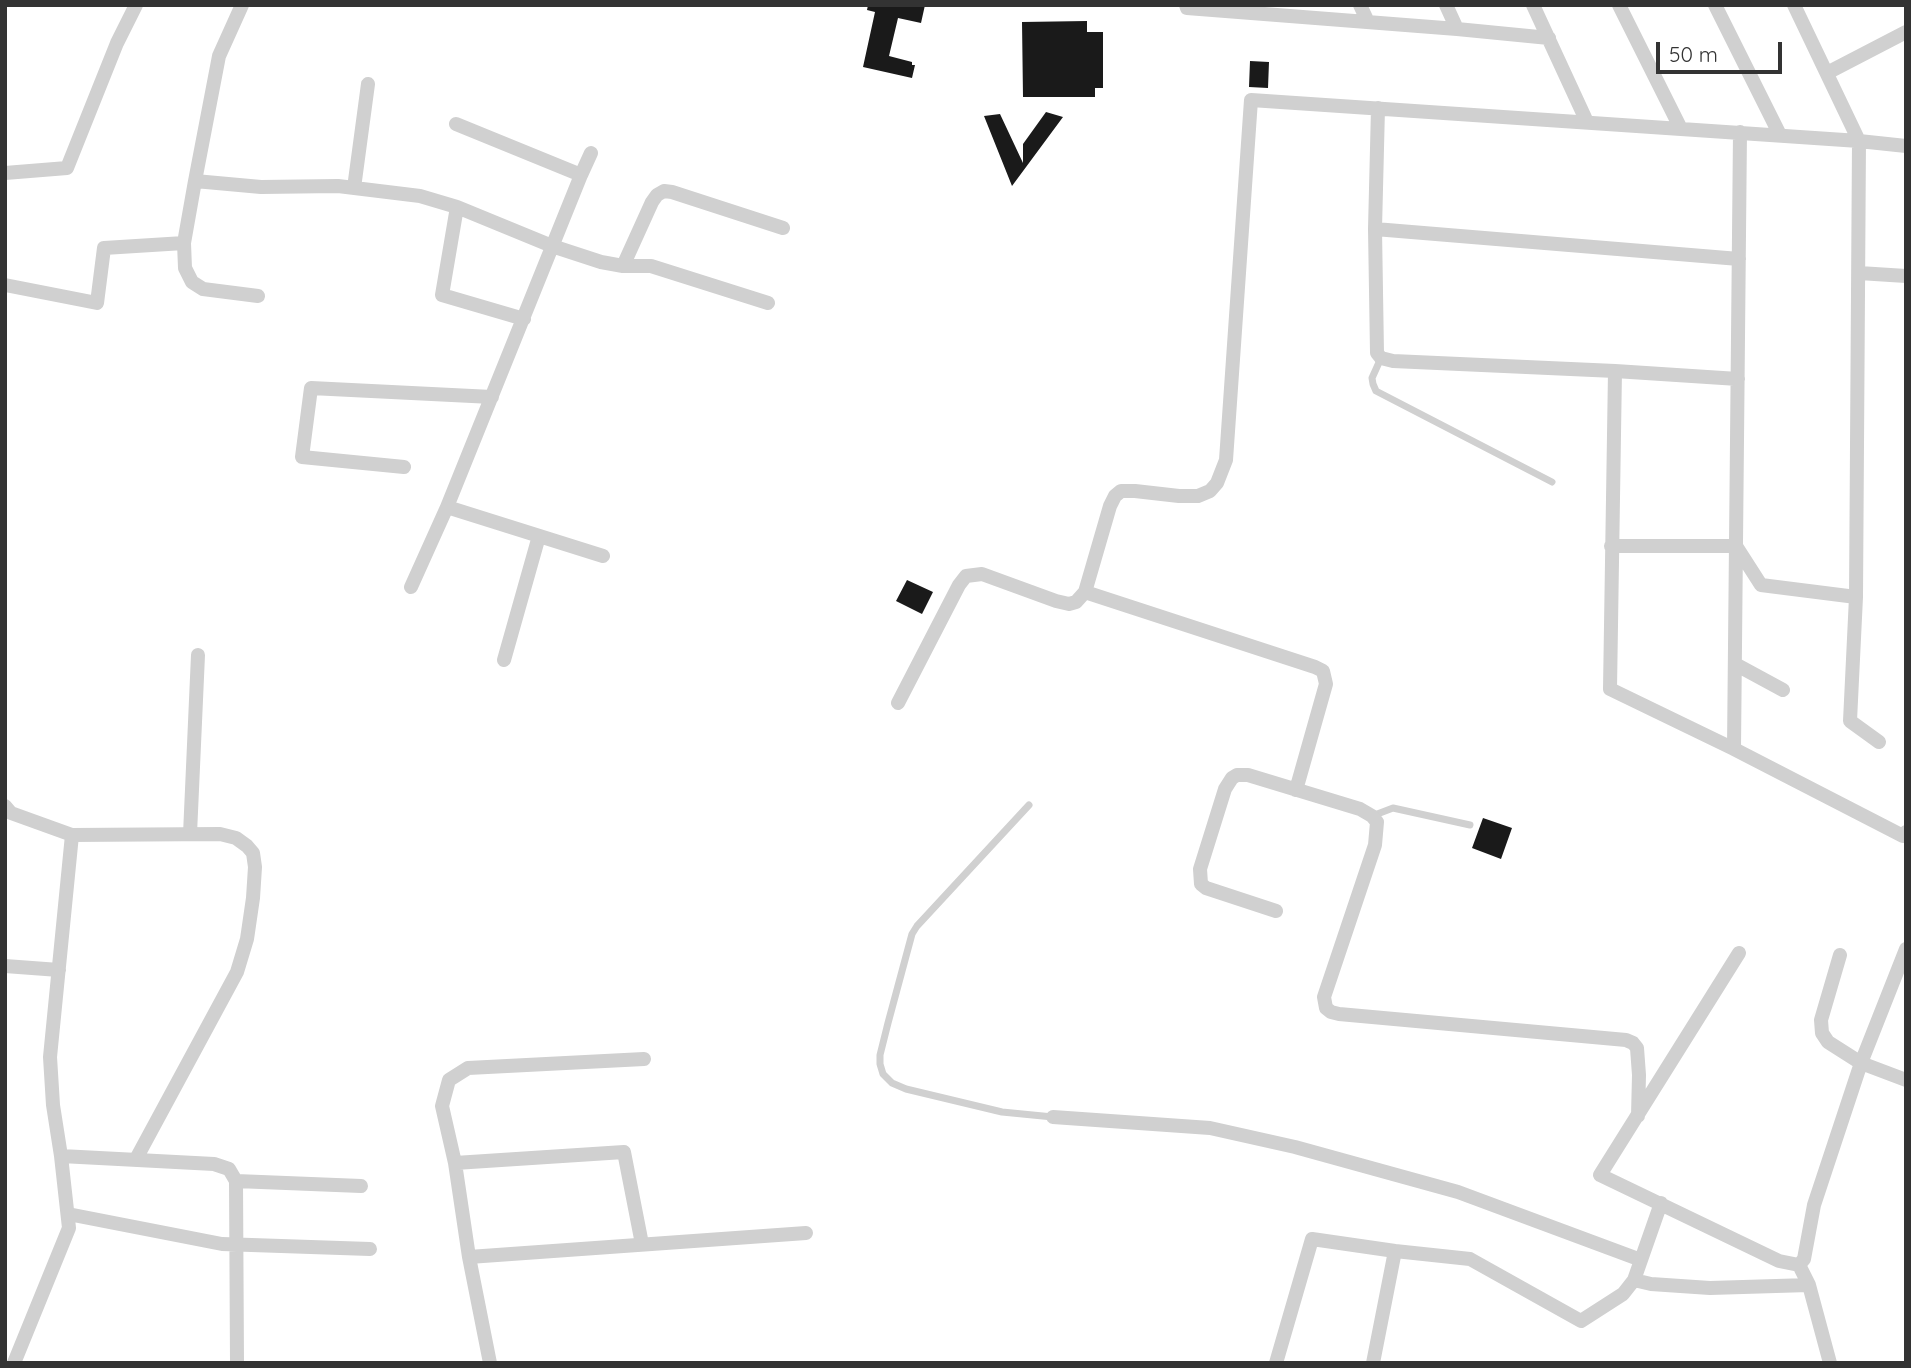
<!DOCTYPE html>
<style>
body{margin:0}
#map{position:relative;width:1911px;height:1368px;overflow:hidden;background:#fff;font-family:Quicksand,sans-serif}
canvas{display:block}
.frame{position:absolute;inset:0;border:7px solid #333;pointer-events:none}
.scale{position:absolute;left:1656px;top:42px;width:126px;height:32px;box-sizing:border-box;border:4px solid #333;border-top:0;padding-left:9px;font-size:21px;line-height:24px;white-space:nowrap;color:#333;-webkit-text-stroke:5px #fff;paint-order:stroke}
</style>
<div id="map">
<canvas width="1911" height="1368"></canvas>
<div class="frame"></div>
<div class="scale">50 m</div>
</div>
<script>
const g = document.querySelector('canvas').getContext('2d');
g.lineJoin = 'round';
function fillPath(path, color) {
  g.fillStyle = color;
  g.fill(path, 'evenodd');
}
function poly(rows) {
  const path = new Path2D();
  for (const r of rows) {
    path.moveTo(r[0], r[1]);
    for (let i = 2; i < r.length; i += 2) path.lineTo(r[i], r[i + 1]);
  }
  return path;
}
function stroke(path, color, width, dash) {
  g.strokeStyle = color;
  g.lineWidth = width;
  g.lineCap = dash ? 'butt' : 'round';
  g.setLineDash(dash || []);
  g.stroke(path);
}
fillPath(poly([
 [868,5,925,5,921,23,898,18,889,56,912,62,912,65,915,65,912,78,863,67,875,12,867,10],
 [1087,21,1087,32,1103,32,1103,88,1095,88,1095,97,1023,97,1022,22],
 [1250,61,1269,62,1268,88,1249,87],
 [1046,112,1063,117,1012,186,984,116,1000,114,1023,163,1023,144],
 [907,580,933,592,922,614,896,601],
 [1483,818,1512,828,1501,859,1472,848]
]), '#1a1a1a');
stroke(poly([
 [1381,358,1372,378,1373,384,1376,391,1552,482],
 [1029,805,917,926,912,934,888,1023,880,1055,880,1064,883,1074,892,1083,906,1089,1002,1112,1053,1117],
 [1372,816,1393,808,1470,825]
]), '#d0d0d0', 7);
stroke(poly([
 [242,5,219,56,195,181,261,187,338,186,420,196,457,207,552,246,601,262,623,266,651,266,768,303],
 [1186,5,1187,8,1457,29,1549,38],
 [1360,5,1368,22],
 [1446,5,1457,29],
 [1533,5,1587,122],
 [1619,5,1681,129],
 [1715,5,1780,135],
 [1794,5,1859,141,1906,146],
 [1827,73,1906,32],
 [1378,108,1375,229,1377,353,1381,358,1393,361,1615,371,1610,689,1734,749,1740,132],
 [456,124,581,175,447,507,603,556],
 [5,173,67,168,117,43,136,5],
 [581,175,591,153],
 [354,188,368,84],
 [457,207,442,295,524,319],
 [1375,229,1739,259],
 [184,243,185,268,192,282,203,289,258,296],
 [623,266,652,202,657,195,664,191,672,192,783,228],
 [1859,273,1906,276],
 [5,285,97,303,104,248,184,243,195,181],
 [1615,371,1738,379],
 [404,467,302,457,311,388,492,397],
 [411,587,447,507],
 [1085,592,1315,667,1323,671,1326,684,1296,790],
 [1856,597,1850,721,1879,742],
 [504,660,539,536],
 [1735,664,1783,690],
 [898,703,959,585,966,576,982,574,1056,601,1069,604,1076,602,1085,592,1110,506,1115,496,1121,491,1135,491,1179,496,1198,496,1210,491,1217,483,1226,460,1251,100,1859,141,1856,597,1761,585,1736,546,1611,546],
 [1734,749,1903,836,1906,832],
 [5,806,11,813,72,835,50,1057,53,1105,61,1156,69,1228,14,1363],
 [190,834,198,655],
 [72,835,220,834,236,838,247,846,253,853,255,867,253,898,247,939,237,972,136,1159],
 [1276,911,1206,888,1201,884,1200,869,1225,789,1232,778,1237,775,1248,775,1360,809,1372,816,1377,822,1375,845,1324,997,1326,1008,1331,1012,1339,1014,1626,1040,1633,1043,1637,1048,1639,1075,1638,1116],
 [1739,953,1600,1175,1779,1261,1799,1265,1804,1259,1814,1205,1861,1063,1906,949],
 [1840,955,1821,1020,1822,1033,1828,1042,1861,1063,1906,1080],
 [5,966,59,970],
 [1053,1117,1210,1128,1295,1147,1458,1192,1641,1260],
 [61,1156,214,1164,229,1169,236,1181,237,1363],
 [455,1163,624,1152,642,1244],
 [236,1181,361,1186],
 [68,1214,222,1244,370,1249],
 [469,1257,806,1233],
 [1799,1265,1809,1285,1830,1363],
 [1634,1280,1651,1284,1710,1288,1809,1285],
 [490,1363,469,1257,455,1163,442,1106,449,1080,468,1068,644,1059],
 [1276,1363,1312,1239,1395,1251],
 [1373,1363,1395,1251,1470,1259,1581,1321,1623,1294,1634,1280,1661,1203]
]), '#d0d0d0', 14);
</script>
